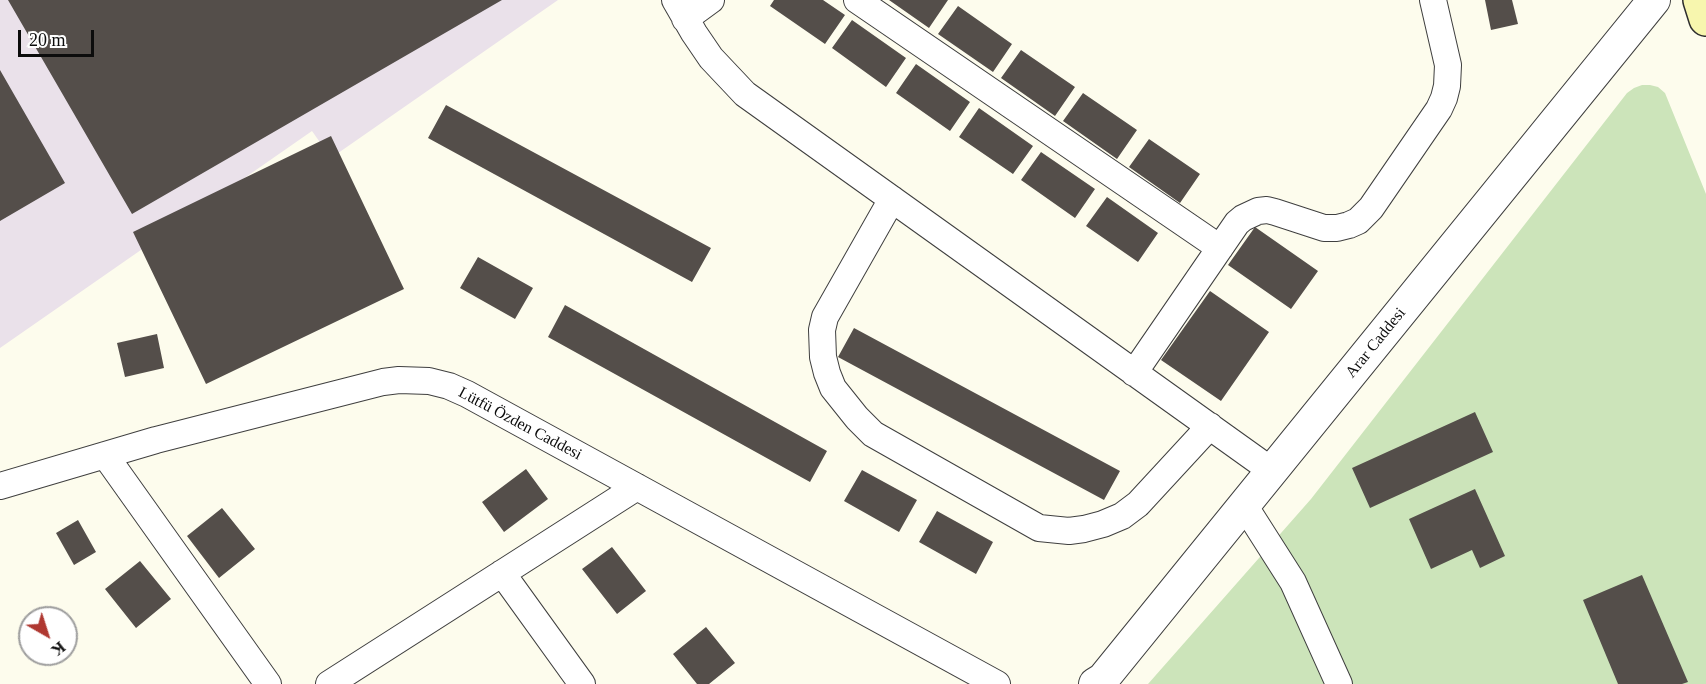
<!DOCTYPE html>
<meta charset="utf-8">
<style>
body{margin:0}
#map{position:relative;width:1706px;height:684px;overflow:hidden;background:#fdfced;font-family:Georgia,serif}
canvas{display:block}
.north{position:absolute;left:18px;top:606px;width:60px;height:60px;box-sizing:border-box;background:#fff;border:2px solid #9e9e9e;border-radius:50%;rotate:141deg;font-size:16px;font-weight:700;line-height:24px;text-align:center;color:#0c0c0c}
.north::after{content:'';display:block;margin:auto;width:21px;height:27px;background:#af3831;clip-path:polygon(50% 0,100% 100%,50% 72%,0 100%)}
.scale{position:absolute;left:18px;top:30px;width:76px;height:27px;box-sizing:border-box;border:3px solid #0c0c0c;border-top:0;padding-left:8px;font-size:18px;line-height:21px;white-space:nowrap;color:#0c0c0c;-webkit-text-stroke:4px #fff;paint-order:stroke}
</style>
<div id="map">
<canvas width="1706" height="684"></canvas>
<div class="north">K</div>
<div class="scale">20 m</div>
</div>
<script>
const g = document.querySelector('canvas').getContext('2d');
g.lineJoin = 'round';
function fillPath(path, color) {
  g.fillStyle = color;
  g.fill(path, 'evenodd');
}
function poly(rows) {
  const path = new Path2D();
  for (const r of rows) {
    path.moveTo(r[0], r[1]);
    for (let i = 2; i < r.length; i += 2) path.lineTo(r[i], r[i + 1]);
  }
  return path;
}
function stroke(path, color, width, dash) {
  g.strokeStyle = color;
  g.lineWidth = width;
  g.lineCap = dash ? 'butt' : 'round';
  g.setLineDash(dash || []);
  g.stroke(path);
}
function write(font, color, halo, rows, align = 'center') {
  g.font = font + ' Georgia,serif';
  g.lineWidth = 6;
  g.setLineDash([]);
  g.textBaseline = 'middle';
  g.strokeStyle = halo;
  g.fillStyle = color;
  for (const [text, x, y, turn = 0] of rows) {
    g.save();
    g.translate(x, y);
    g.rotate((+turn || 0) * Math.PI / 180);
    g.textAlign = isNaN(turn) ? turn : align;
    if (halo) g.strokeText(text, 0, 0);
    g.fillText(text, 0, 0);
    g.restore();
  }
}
fillPath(poly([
 [0,0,558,0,331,158,312,131,0,348]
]), '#eae1ea');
fillPath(poly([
 [1642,85,1650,85,1658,87,1665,93,1706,194,1706,684,1148,684,1311,499,1627,93,1634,88]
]), '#cce4ba');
fillPath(poly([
 [8,0,502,0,132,214],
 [774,0,823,0,845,15,825,44,770,6],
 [889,0,948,0,929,28],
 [1485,0,1512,0,1518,24,1491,30],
 [958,6,1012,44,993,72,938,34],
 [852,20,906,58,886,87,832,48],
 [1021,50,1075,87,1055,116,1001,78],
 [916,64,970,102,950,131,896,93],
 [0,70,65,183,0,221],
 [1083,93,1137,130,1117,159,1063,121],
 [446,105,711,248,692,282,428,138],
 [979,108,1033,146,1013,174,959,137],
 [331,136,404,289,206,384,133,232],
 [1149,139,1200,174,1180,203,1129,167],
 [1041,152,1095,189,1075,218,1021,180],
 [1107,197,1158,233,1138,262,1086,226],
 [1255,227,1318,271,1291,309,1228,265],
 [478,257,533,288,515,319,460,288],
 [1210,291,1269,332,1221,401,1161,360],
 [565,305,827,451,810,482,548,337],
 [854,328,1120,471,1104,500,838,357],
 [157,334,164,368,125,377,117,343],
 [1475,412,1493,452,1370,508,1352,468],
 [526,469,548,499,504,532,482,502],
 [862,470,917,500,899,532,844,501],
 [1475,489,1505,556,1480,568,1472,550,1431,569,1409,519],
 [222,508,255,549,219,578,187,536],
 [937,511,993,542,976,574,919,542],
 [78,520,96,552,74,565,56,533],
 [612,547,646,591,617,614,582,569],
 [140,561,171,599,136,628,105,589],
 [1642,575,1688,682,1682,684,1618,684,1583,600],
 [706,627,735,663,709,684,697,684,673,654]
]), '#544e4a');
const minor = poly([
 [675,0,694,33,711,58,745,94,1272,471],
 [857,0,1220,248],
 [685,19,711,0],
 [892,199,825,317,822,330,823,357,827,373,833,388,857,418,873,434,1039,528,1069,531,1084,529,1103,524,1122,516,1138,504,1210,426],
 [1134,373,1237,223,1243,218,1258,211,1267,210,1275,212,1324,228,1337,228,1349,225,1358,221,1371,208,1439,109,1444,98,1447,86,1448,65,1433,0],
 [105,455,268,684],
 [0,486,156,440,383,382,399,380,429,381,449,386,467,394,997,684],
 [1244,505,1293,582,1339,684],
 [502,573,582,684],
 [329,684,637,487]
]);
const tertiary = poly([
 [1095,684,1103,679,1654,0]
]);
const secondary = poly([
 [1700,0,1706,19]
]);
stroke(minor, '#3f3f3f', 28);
stroke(tertiary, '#3f3f3f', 34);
stroke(secondary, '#2e2e2e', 36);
stroke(minor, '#fff', 26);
stroke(tertiary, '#fff', 32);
stroke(secondary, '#f7f6ae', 33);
write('16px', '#0c0c0c', '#fff', [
 ["Arar Caddesi",1376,343,-51],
 ["Lütfü Özden Caddesi",520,424,28]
]);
</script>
